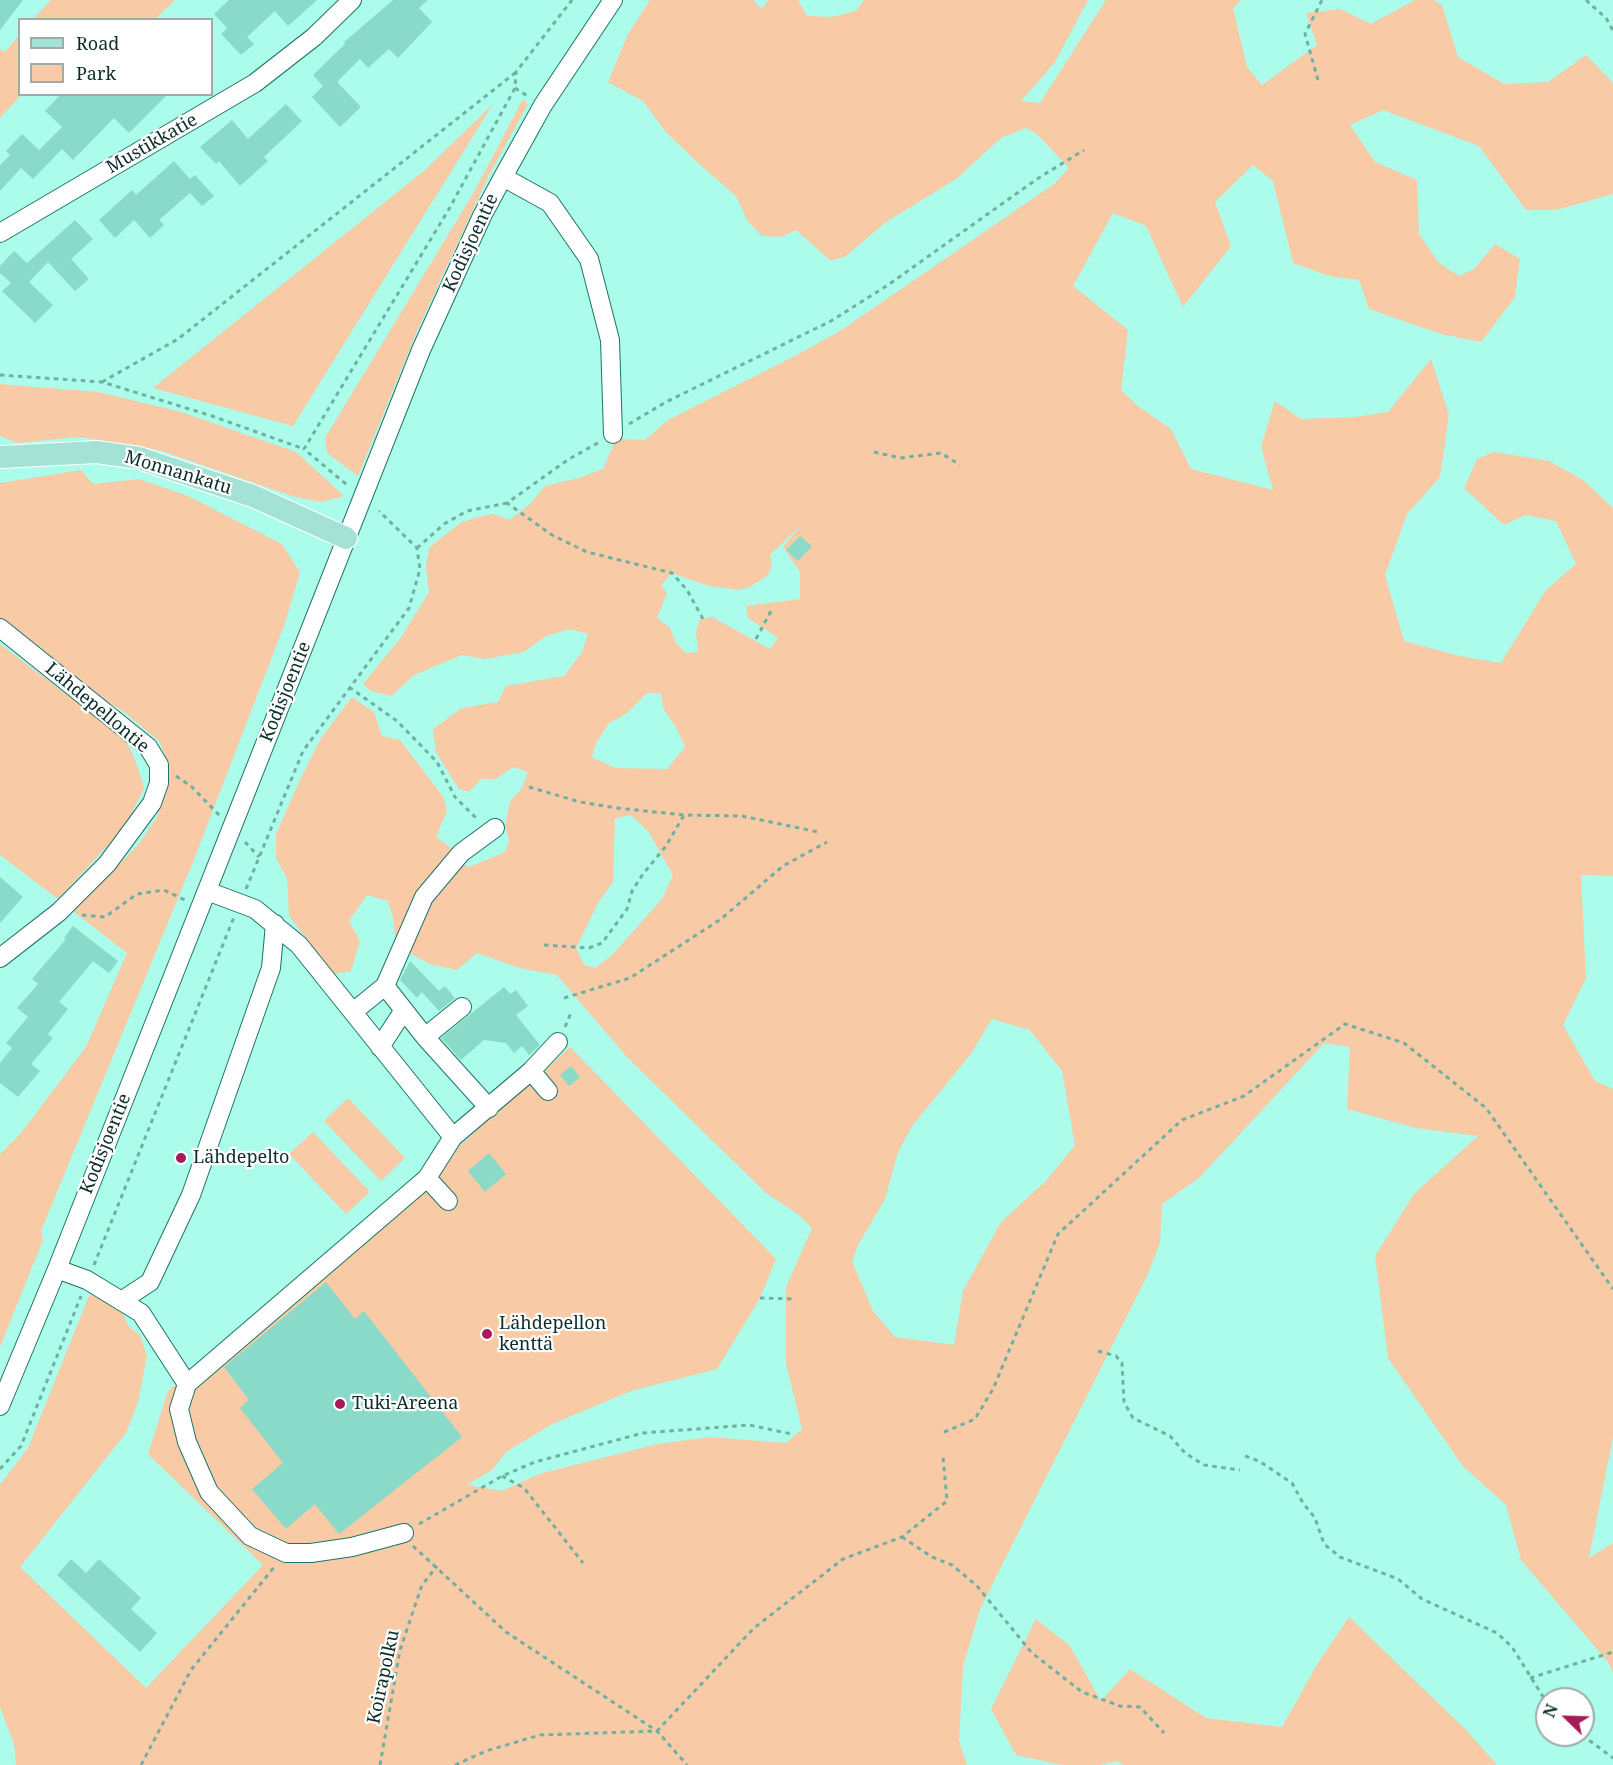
<!DOCTYPE html>
<meta charset="utf-8">
<style>
body{margin:0}
#map{position:relative;width:1613px;height:1765px;overflow:hidden;background:#abfceb;font-family:"Noto Serif",serif}
canvas{display:block}
.legend{position:absolute;left:18px;top:18px;width:195px;height:78px;box-sizing:border-box;background:#fff;border:2px solid #9daba9;margin:0;padding:8px 10px;list-style:none;font-size:18px;color:#0b2e28}
.legend li{display:flex;align-items:center;gap:12px;height:30px}
.legend b{width:30px;border:2px solid #9daba9}
.north{position:absolute;left:1535px;top:1687px;width:60px;height:60px;box-sizing:border-box;background:#fff;border:2px solid #9daba9;border-radius:50%;rotate:293deg;font-size:16px;font-weight:700;line-height:24px;text-align:center;color:#0b2e28}
.north::after{content:'';display:block;margin:auto;width:21px;height:27px;background:#a7195b;clip-path:polygon(50% 0,100% 100%,50% 72%,0 100%)}
</style>
<div id="map">
<canvas width="1613" height="1765"></canvas>
<ul class="legend">
<li><b style="height:8px;background:#a3e2d5"></b>Road</li>
<li><b style="height:16px;background:#f8caa6"></b>Park</li>
</ul>
<div class="north">N</div>
</div>
<script>
const g = document.querySelector('canvas').getContext('2d');
g.lineJoin = 'round';
function fillPath(path, color) {
  g.fillStyle = color;
  g.fill(path, 'evenodd');
}
function poly(rows) {
  const path = new Path2D();
  for (const r of rows) {
    path.moveTo(r[0], r[1]);
    for (let i = 2; i < r.length; i += 2) path.lineTo(r[i], r[i + 1]);
  }
  return path;
}
function stroke(path, color, width, dash) {
  g.strokeStyle = color;
  g.lineWidth = width;
  g.lineCap = dash ? 'butt' : 'round';
  g.setLineDash(dash || []);
  g.stroke(path);
}
function write(font, color, halo, rows, align = 'center') {
  g.font = font + ' "Noto Serif",serif';
  g.lineWidth = 4.5;
  g.setLineDash([]);
  g.textBaseline = 'middle';
  g.strokeStyle = halo;
  g.fillStyle = color;
  for (const [text, x, y, turn = 0] of rows) {
    g.save();
    g.translate(x, y);
    g.rotate((+turn || 0) * Math.PI / 180);
    g.textAlign = isNaN(turn) ? turn : align;
    if (halo) g.strokeText(text, 0, 0);
    g.fillText(text, 0, 0);
    g.restore();
  }
}
fillPath(poly([
 [51,0,175,0,155,19,33,19],
 [650,0,753,0,762,9,768,0,798,0,807,16,832,17,856,11,864,0,1088,0,1055,62,1021,101,1040,103,1106,0,1241,0,1233,8,1247,67,1262,85,1317,45,1306,13,1340,9,1371,24,1415,0,1434,0,1442,5,1458,57,1504,84,1548,82,1586,55,1613,83,1613,194,1556,210,1526,210,1479,146,1383,110,1350,125,1375,162,1417,180,1419,234,1439,263,1459,276,1474,269,1495,244,1520,259,1515,297,1481,342,1441,334,1369,309,1359,280,1329,276,1293,263,1273,181,1253,165,1215,202,1231,246,1183,307,1146,226,1113,213,1073,286,1128,330,1121,390,1139,407,1171,429,1191,469,1273,490,1261,446,1275,401,1301,419,1354,417,1388,412,1431,359,1449,415,1440,477,1407,514,1385,575,1404,641,1459,656,1501,663,1546,590,1576,564,1556,521,1525,515,1504,525,1464,488,1477,459,1494,452,1549,461,1583,480,1613,508,1613,876,1581,875,1586,978,1563,1025,1595,1081,1613,1089,1613,1437,1589,1558,1613,1543,1613,1673,1608,1662,1521,1560,1506,1505,1462,1465,1388,1358,1375,1256,1414,1194,1478,1136,1416,1128,1347,1109,1350,1047,1324,1043,1200,1177,1162,1204,1160,1243,1147,1276,980,1609,963,1666,959,1741,967,1765,16,1765,14,1744,0,1707,0,1485,28,1448,89,1296,96,1293,120,1308,129,1327,140,1335,147,1356,138,1402,126,1433,20,1567,146,1688,263,1565,148,1454,168,1391,366,1221,436,1167,570,1047,776,1259,760,1298,717,1369,631,1391,552,1424,506,1452,492,1470,467,1485,502,1491,539,1474,658,1444,710,1437,786,1443,802,1429,786,1363,786,1287,812,1228,798,1214,766,1193,627,1057,557,975,520,968,477,953,457,970,430,964,396,946,393,918,388,901,367,895,349,921,360,941,351,971,334,974,289,916,287,879,276,858,276,834,299,782,321,738,352,697,374,712,382,736,400,740,444,798,447,811,436,837,455,851,461,863,469,867,505,852,509,840,505,825,510,801,522,788,528,772,513,767,496,779,481,779,469,792,459,789,436,752,433,729,462,708,498,702,506,686,564,676,582,652,588,634,570,629,546,636,524,652,485,659,462,655,414,675,391,696,371,691,363,684,402,636,429,592,426,567,429,548,460,523,477,517,493,514,510,520,531,503,545,486,579,478,603,469,616,439,645,440,668,420,795,356,840,331,1054,184,1069,168,1036,133,1025,128,1001,138,956,179,886,222,846,256,831,261,796,230,781,237,762,236,747,220,736,196,697,162,665,131,643,101,608,82,628,34],
 [801,525,783,547,800,572,800,599,746,606,748,618,778,638,770,649,712,617,700,619,696,632,698,652,686,653,676,643,670,628,657,618,667,593,661,585,672,573,709,586,738,590,750,587,768,575,772,565,770,555],
 [647,693,661,693,663,708,676,727,685,747,667,769,615,768,592,757,596,743,609,723,627,713],
 [631,815,648,831,673,875,662,899,612,955,595,968,584,965,576,948,598,903,613,882,615,818],
 [992,1019,1030,1030,1062,1071,1075,1145,1046,1181,1001,1222,963,1291,954,1345,895,1337,873,1311,852,1261,858,1245,885,1199,898,1152,912,1126,970,1055],
 [19,35,21,95,0,118,0,49,5,52],
 [523,99,528,104,489,175,417,331,358,476,327,453,325,438,474,192],
 [493,104,293,426,153,388,425,170],
 [0,384,98,392,181,412,296,452,344,496,320,502,292,496,159,450,80,437,17,443,0,436],
 [81,470,93,484,139,479,188,496,282,544,300,572,285,623,195,857,41,1231,43,1240,0,1347,0,1154,21,1133,86,1047,127,953,73,911,138,845,156,819,167,791,169,765,159,741,123,711,96,695,0,620,0,483],
 [0,644,124,738,135,759,144,788,125,827,58,899,0,855],
 [348,1098,405,1158,381,1181,324,1121],
 [313,1132,370,1192,346,1214,289,1154],
 [1349,1617,1466,1730,1497,1765,1124,1765,1117,1761,1100,1765,1062,1765,1016,1755,991,1709,1036,1619,1070,1646,1101,1701,1130,1669,1206,1718,1282,1727,1318,1663]
]), '#f8caa6');
fillPath(poly([
 [0,0,23,0,0,30],
 [229,0,317,0,288,26,275,11,247,37,254,44,241,55,221,34,227,28,214,14],
 [393,0,428,0,419,8,432,22,398,58,389,49,368,68,360,59,337,82,361,107,340,127,312,97,323,86,313,75,345,44,344,42],
 [61,94,168,94,129,133,114,118,73,160,62,149,33,179,21,168,0,191,0,165,10,155,6,151,22,134,39,150,62,127,45,111],
 [286,104,302,121,264,157,268,161,240,186,219,161,216,164,200,147,232,120,248,139],
 [174,161,190,179,195,175,214,196,202,206,190,193,159,220,164,225,150,238,134,220,115,238,99,220,132,190,136,195],
 [75,220,93,239,71,259,89,279,75,291,48,262,29,282,53,305,35,323,2,291,11,283,0,273,0,266,14,251,27,263],
 [800,536,812,546,798,561,786,550],
 [0,877,23,897,0,923],
 [73,926,118,961,109,973,93,961,59,1002,68,1009,48,1034,53,1038,31,1064,40,1071,18,1097,0,1083,0,1063,12,1048,6,1043,28,1017,17,1008,38,984,32,979,66,939,64,938],
 [410,961,439,991,445,986,455,998,439,1011,422,992,417,998,400,980],
 [504,987,510,994,516,990,528,1006,516,1015,540,1045,529,1055,522,1046,514,1053,506,1043,484,1040,461,1060,441,1038],
 [571,1066,580,1077,569,1086,560,1075],
 [489,1153,506,1174,485,1192,468,1171],
 [326,1282,355,1319,364,1311,462,1437,339,1534,315,1504,286,1529,252,1489,283,1463,240,1408,249,1400,224,1367],
 [71,1559,86,1573,99,1559,141,1598,131,1609,157,1633,140,1652,57,1575]
]), '#8adac9');
const minor = poly([
 [503,177,550,203,589,259,610,340,613,434],
 [0,233,255,83,314,37,352,0],
 [0,628,148,747,159,765,159,783,152,803,107,864,59,912,0,958],
 [207,891,255,909,299,945,453,1137],
 [385,986,425,1037,489,1108],
 [353,1012,385,986,424,897,461,853,495,828],
 [425,1037,462,1007],
 [380,1047,404,1010],
 [531,1071,548,1091],
 [427,1178,448,1201],
 [57,1269,87,1280,141,1313,187,1384,427,1178,453,1137,531,1071,558,1042],
 [121,1301,150,1282,191,1195,271,968,275,924],
 [187,1384,179,1409,187,1442,209,1492,250,1536,286,1553,311,1553,352,1547,404,1533],
 [0,1406,57,1269,421,350,482,216,503,177,543,105,613,0]
]);
const major = poly([
 [0,457,97,452,139,458,253,496,346,538]
]);
stroke(minor, '#1d7466', 20);
stroke(major, '#fff', 24);
stroke(poly([
 [1586,0,1606,18,1613,31],
 [1318,80,1305,34,1322,0],
 [515,88,529,97],
 [0,375,102,382,212,416,304,449],
 [102,382,178,339,515,73],
 [629,424,666,402,831,321,888,285,1037,179,1084,150],
 [598,443,569,459,507,503,552,535,587,552,672,573,687,590,703,619],
 [874,452,900,458,941,453,960,465],
 [346,484,304,449,449,209,515,88,516,72,572,0],
 [417,548,444,524,467,511,507,503],
 [756,639,772,609],
 [349,687,397,721,437,762,455,797,477,819],
 [176,776,192,787,220,816],
 [529,787,580,802,617,808,684,815,742,816,818,832],
 [245,842,259,857],
 [246,889,303,751,409,608,420,569,417,548,379,511],
 [82,915,105,917,137,894,164,890,185,900],
 [544,945,589,948,602,943,627,909,632,891,643,874,666,846,684,815],
 [564,998,630,978,721,919,783,866,827,842],
 [565,1027,571,1013],
 [94,1265,234,917],
 [760,1298,796,1299],
 [1098,1351,1116,1356,1122,1363,1124,1402,1133,1418,1170,1436,1185,1453,1204,1465,1240,1470],
 [944,1432,975,1419,993,1389,1058,1234,1182,1120,1244,1096,1345,1024,1404,1043,1486,1108,1613,1289],
 [1245,1456,1259,1461,1292,1483,1303,1503,1315,1518,1324,1544,1340,1557,1398,1579,1422,1599,1497,1633,1512,1647,1547,1703],
 [0,1469,21,1446,81,1296],
 [502,1476,524,1488,583,1563],
 [419,1524,502,1476,535,1462,643,1433,749,1425,792,1434],
 [902,1537,932,1557,952,1565,977,1586,1032,1653,1082,1692,1120,1706,1140,1707,1164,1733],
 [413,1546,506,1632,657,1731,687,1765],
 [1530,1678,1613,1652],
 [1582,1735,1613,1758],
 [141,1765,191,1670,275,1566],
 [380,1765,400,1650,422,1585,437,1566],
 [455,1765,486,1751,540,1735,657,1731,754,1628,843,1559,902,1537,947,1501,943,1457]
]), '#70b0a3', 3, [4.5, 4.5]);
stroke(minor, '#fff', 18);
stroke(major, '#a3e2d5', 22);
for (const [x, y, r, color] of [
 [181,1158,6,"#a7195b"],
 [487,1334,6,"#a7195b"],
 [340,1404,6,"#a7195b"]
]) {
  const dot = new Path2D();
  dot.arc(x, y, r, 0, 2 * Math.PI);
  g.fillStyle = color;
  g.fill(dot);
  stroke(dot, '#fff', 2);
}
write('18px', '#0b2e28', '#fff', [
 ["Mustikkatie",152,144,-30],
 ["Kodisjoentie",471,243,-65],
 ["Monnankatu",178,473,17],
 ["Kodisjoentie",286,692,-68],
 ["Lähdepellontie",97,708,40],
 ["Kodisjoentie",106,1144,-68],
 ["Koirapolku",384,1677,-78]
]);
write('18px', '#0b2e28', '#fff', [
 ["Lähdepelto",193,1158],
 ["Lähdepellon",499,1324],
 ["kenttä",499,1345],
 ["Tuki-Areena",352,1404]
], 'left');
</script>
